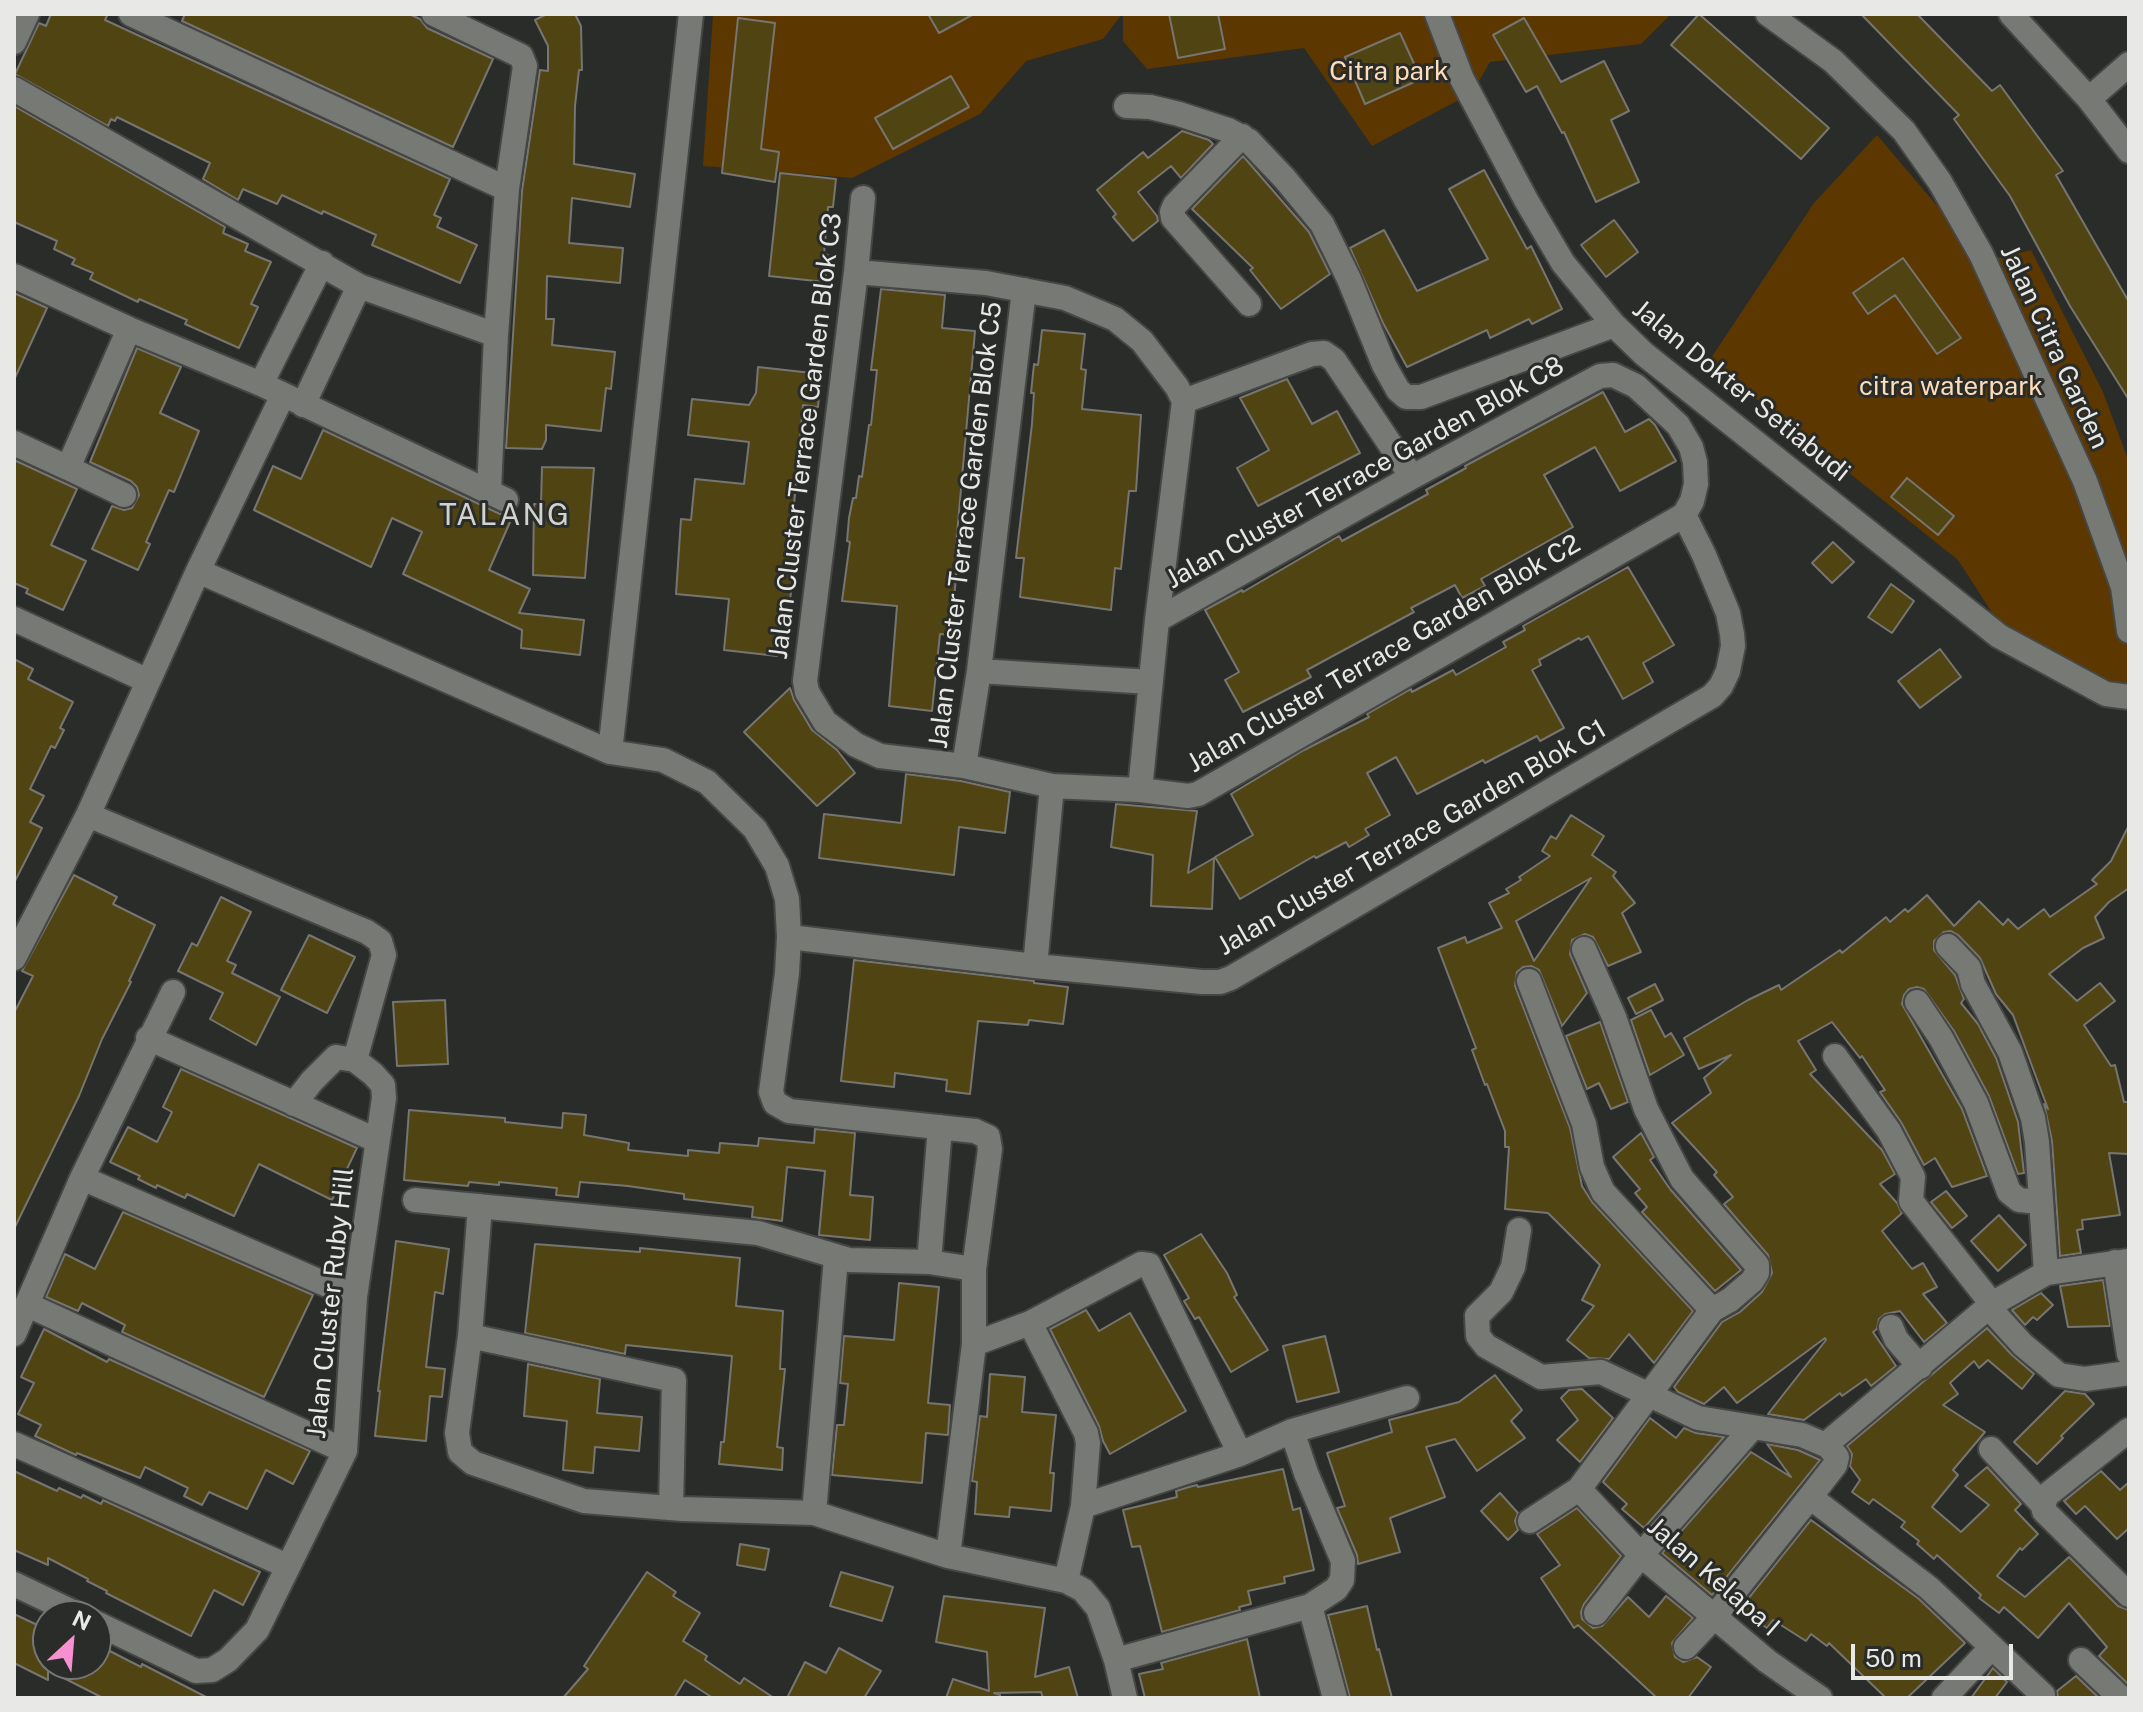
<!DOCTYPE html>
<style>
body{margin:0}
#map{position:relative;width:2143px;height:1712px;overflow:hidden;background:#2a2c29;font-family:"Public Sans",sans-serif}
canvas{display:block}
.frame{position:absolute;inset:0;border:16px solid #e8e8e6;pointer-events:none}
.north{position:absolute;left:32px;top:1600px;width:80px;height:80px;box-sizing:border-box;background:#2a2c29;border:2px solid #767775;border-radius:50%;rotate:26deg;font-size:22px;font-weight:700;line-height:32px;text-align:center;color:#e8e8e6}
.north::after{content:'';display:block;margin:auto;width:28px;height:36px;background:#f690d0;clip-path:polygon(50% 0,100% 100%,50% 72%,0 100%)}
.scale{position:absolute;left:1851px;top:1644px;width:162px;height:36px;box-sizing:border-box;border:4px solid #e8e8e6;border-top:0;padding-left:10px;font-size:24px;line-height:28px;white-space:nowrap;color:#e8e8e6;-webkit-text-stroke:6px #2a2c29;paint-order:stroke}
</style>
<div id="map">
<canvas width="2143" height="1712"></canvas>
<div class="frame"></div>
<div class="north">N</div>
<div class="scale">50 m</div>
</div>
<script>
const g = document.querySelector('canvas').getContext('2d');
g.lineJoin = 'round';
function fillPath(path, color) {
  g.fillStyle = color;
  g.fill(path, 'evenodd');
}
function poly(rows) {
  const path = new Path2D();
  for (const r of rows) {
    path.moveTo(r[0], r[1]);
    for (let i = 2; i < r.length; i += 2) path.lineTo(r[i], r[i + 1]);
  }
  return path;
}
function stroke(path, color, width, dash) {
  g.strokeStyle = color;
  g.lineWidth = width;
  g.lineCap = dash ? 'butt' : 'round';
  g.setLineDash(dash || []);
  g.stroke(path);
}
function write(font, color, halo, rows, align = 'center') {
  g.font = font + ' "Public Sans",sans-serif';
  g.lineWidth = 6;
  g.setLineDash([]);
  g.textBaseline = 'middle';
  g.strokeStyle = halo;
  g.fillStyle = color;
  for (const [text, x, y, turn = 0] of rows) {
    g.save();
    g.translate(x, y);
    g.rotate((+turn || 0) * Math.PI / 180);
    g.textAlign = isNaN(turn) ? turn : align;
    if (halo) g.strokeText(text, 0, 0);
    g.fillText(text, 0, 0);
    g.restore();
  }
}
fillPath(poly([
 [713,14,1122,14,1103,39,1026,61,980,114,852,178,703,166],
 [1123,14,1671,14,1641,44,1490,62,1472,93,1372,146,1304,48,1147,69,1123,41],
 [1877,135,1984,261,2031,250,2103,392,2129,462,2129,699,2002,628,1958,560,1709,361,1814,203]
]), '#5c3700');
const building = poly([
 [51,14,108,14,105,20,450,179,434,215,441,218,437,227,477,245,460,283,372,245,376,235,323,211,322,214,282,195,277,204,243,189,238,200,203,179,210,163,117,117,115,121,111,119,108,126,15,74,39,23,46,26,51,14],
 [185,14,409,14,420,19,427,28,493,59,453,147,182,21,185,14],
 [547,14,575,14,581,26,582,70,579,70,575,106,574,164,635,174,630,207,572,198,569,243,623,248,620,283,547,276,546,319,554,319,552,345,615,352,611,389,606,388,601,431,546,425,546,440,542,449,506,448,522,191,540,70,548,71,548,46,535,20,547,14],
 [928,14,974,14,939,33,928,14],
 [1169,14,1218,14,1225,49,1178,58,1169,14],
 [1699,14,1829,128,1801,159,1671,45,1699,14],
 [1861,14,1917,14,1992,91,2000,85,2063,171,2056,175,2129,302,2129,400,2070,306,2010,196,1954,119,1959,115,1861,14],
 [738,18,775,23,761,149,779,152,775,182,722,173,738,18],
 [1524,18,1561,82,1604,61,1629,111,1611,120,1639,182,1596,202,1564,132,1562,133,1537,86,1526,92,1493,35,1524,18],
 [1400,33,1421,79,1365,104,1345,57,1400,33],
 [951,76,969,107,893,149,875,118,951,76],
 [14,106,225,227,223,233,248,244,245,251,271,262,251,304,258,307,239,348,185,324,187,320,139,299,138,302,90,279,93,273,72,264,75,259,54,249,57,241,14,222,14,106],
 [1182,131,1209,140,1213,144,1181,178,1171,166,1138,192,1157,216,1158,221,1133,241,1113,217,1116,214,1097,190,1143,152,1148,158,1182,131],
 [1243,156,1309,232,1330,274,1281,309,1250,270,1253,268,1192,209,1243,156],
 [1484,170,1527,249,1531,246,1562,309,1532,324,1529,319,1490,338,1487,330,1407,367,1383,323,1350,248,1384,230,1417,291,1488,259,1449,189,1484,170],
 [780,173,836,179,833,207,828,207,824,254,828,255,825,282,769,276,780,173],
 [1614,220,1638,252,1606,277,1581,245,1614,220],
 [1903,258,1961,338,1937,354,1895,295,1868,314,1853,293,1903,258],
 [881,289,945,295,942,328,975,331,955,557,958,557,953,609,951,609,949,635,940,634,932,711,889,706,897,606,842,601,850,542,847,541,849,518,853,498,856,498,859,476,862,477,869,425,871,425,877,370,871,370,881,289],
 [14,293,47,308,14,380,14,293],
 [1042,330,1085,334,1081,369,1086,370,1082,409,1141,415,1136,491,1129,491,1121,569,1115,568,1111,610,1020,597,1024,558,1016,558,1032,424,1034,393,1031,393,1034,364,1038,365,1042,330],
 [137,348,181,367,160,413,199,431,174,492,169,490,146,542,150,544,138,570,92,549,112,506,124,510,132,508,139,495,137,487,131,481,90,462,137,348],
 [758,367,821,374,818,407,803,405,791,539,796,540,794,565,790,601,783,600,777,656,724,650,729,599,676,594,681,519,691,520,695,479,744,484,749,442,688,435,692,399,749,405,756,393,758,367],
 [1287,379,1312,424,1337,411,1360,453,1258,506,1237,468,1269,450,1240,398,1287,379],
 [1603,392,1625,432,1649,419,1655,425,1676,461,1620,491,1595,447,1544,475,1573,527,1481,579,1485,586,1462,598,1455,585,1411,608,1414,612,1307,670,1311,677,1243,712,1225,680,1239,672,1205,610,1242,590,1243,592,1339,536,1342,541,1428,494,1426,490,1466,468,1465,466,1603,392],
 [323,430,500,514,514,513,489,570,530,589,519,613,584,620,580,655,521,648,522,630,403,574,422,532,392,518,371,567,254,510,273,466,301,479,323,430],
 [14,460,77,489,51,545,86,561,63,610,26,593,28,589,14,583,14,460],
 [542,467,594,468,585,578,533,575,534,504,541,504,542,467],
 [1907,478,1954,516,1938,535,1891,497,1907,478],
 [1833,542,1854,562,1832,583,1812,563,1833,542],
 [1628,567,1674,645,1643,663,1653,682,1623,699,1588,636,1581,640,1579,638,1539,660,1541,665,1532,670,1564,728,1540,741,1537,736,1485,763,1483,760,1417,794,1396,757,1367,773,1390,815,1365,829,1369,835,1349,847,1346,842,1316,858,1314,856,1240,899,1215,857,1253,835,1231,794,1304,750,1369,717,1367,714,1411,689,1412,692,1453,670,1456,675,1506,647,1503,642,1525,630,1523,626,1628,567],
 [1891,584,1914,601,1892,633,1868,617,1891,584],
 [1940,649,1961,677,1920,708,1898,681,1940,649],
 [14,659,33,669,28,679,73,702,60,728,64,730,55,748,51,746,30,789,44,796,30,822,42,828,14,883,14,659],
 [790,688,794,700,812,730,837,750,855,773,817,806,744,732,790,688],
 [906,774,961,781,1010,792,1005,833,959,827,954,875,819,858,824,814,901,823,906,774],
 [1116,804,1197,811,1188,873,1214,858,1212,909,1151,906,1153,855,1111,847,1116,804],
 [1571,815,1604,836,1592,855,1616,872,1613,876,1635,903,1622,913,1641,952,1608,966,1593,937,1585,934,1572,940,1570,954,1587,993,1562,1026,1539,970,1531,966,1523,967,1517,972,1515,986,1570,1128,1582,1186,1592,1202,1693,1311,1654,1363,1629,1334,1609,1359,1589,1358,1567,1340,1594,1306,1582,1300,1600,1265,1548,1213,1505,1209,1509,1147,1505,1147,1505,1131,1487,1084,1485,1085,1472,1050,1476,1048,1438,948,1465,937,1467,943,1502,928,1489,903,1509,893,1506,889,1521,880,1519,877,1550,856,1542,851,1551,836,1556,839,1571,815],
 [1591,878,1534,961,1516,921,1591,878],
 [2129,825,2129,888,2109,902,2095,917,2104,938,2083,948,2049,974,2077,1001,2100,983,2115,1001,2084,1025,2111,1066,2115,1065,2124,1102,2129,1102,2129,1154,2109,1153,2120,1215,2082,1220,2083,1229,2077,1230,2081,1253,2060,1256,2052,1141,2044,1104,2048,1109,2013,1015,1996,994,1980,958,1958,935,1951,931,1944,932,1934,941,1934,950,1955,975,1964,999,1961,1003,1978,1024,1996,1058,2018,1122,2024,1173,2018,1174,1989,1096,1954,1031,1924,989,1917,987,1909,989,1904,995,1902,1004,1962,1109,1987,1176,1952,1187,1935,1158,1924,1165,1901,1122,1880,1092,1885,1090,1862,1056,1860,1058,1832,1022,1798,1041,1816,1070,1810,1074,1882,1150,1895,1174,1880,1184,1897,1203,1902,1213,1882,1231,1912,1269,1923,1263,1937,1287,1923,1294,1947,1323,1924,1342,1900,1311,1885,1314,1879,1319,1877,1329,1873,1332,1896,1366,1871,1386,1866,1379,1842,1396,1840,1393,1804,1420,1768,1414,1826,1340,1825,1338,1737,1403,1724,1387,1704,1404,1678,1392,1674,1387,1722,1322,1740,1312,1762,1292,1772,1273,1768,1255,1724,1204,1733,1197,1714,1175,1717,1172,1672,1123,1711,1093,1704,1078,1731,1055,1699,1069,1684,1038,1748,1000,1779,985,1781,990,1840,950,1842,953,1886,917,1890,922,1905,909,1908,912,1927,895,1954,926,1979,901,2003,925,2008,919,2018,929,2044,909,2050,917,2097,884,2092,880,2111,861,2129,825],
 [74,875,117,897,113,904,155,925,129,981,131,982,102,1039,79,1096,14,1229,14,1013,33,976,22,971,74,875],
 [221,897,251,912,227,961,236,965,232,973,280,997,256,1045,210,1019,223,993,178,971,192,943,197,946,221,897],
 [309,935,355,957,327,1013,281,990,309,935],
 [854,960,1034,981,1034,983,1068,987,1063,1024,1029,1020,1028,1025,978,1021,970,1094,946,1091,947,1080,895,1073,894,1087,841,1081,854,960],
 [1655,984,1663,1000,1636,1014,1628,998,1655,984],
 [445,1000,448,1064,397,1066,393,1002,445,1000],
 [1651,1010,1665,1037,1671,1033,1684,1055,1650,1075,1631,1020,1651,1010],
 [1600,1022,1628,1102,1611,1109,1599,1083,1587,1089,1566,1036,1600,1022],
 [181,1069,357,1148,332,1200,259,1164,234,1216,187,1194,185,1198,157,1185,156,1188,138,1179,140,1176,110,1162,128,1127,157,1142,172,1112,163,1107,181,1069],
 [409,1110,505,1118,505,1122,562,1128,563,1113,586,1115,584,1135,629,1143,628,1150,688,1156,688,1150,719,1153,720,1143,758,1146,759,1138,814,1143,815,1129,855,1133,850,1195,873,1197,870,1240,819,1235,825,1171,787,1167,782,1221,752,1217,753,1207,684,1199,684,1194,628,1186,580,1182,578,1197,556,1195,557,1188,499,1182,499,1185,469,1182,468,1186,404,1180,409,1110],
 [1641,1133,1654,1157,1650,1160,1670,1189,1741,1270,1715,1291,1642,1212,1647,1207,1635,1193,1640,1189,1613,1157,1641,1133],
 [1946,1191,1967,1216,1952,1228,1931,1202,1946,1191],
 [123,1212,313,1295,264,1397,122,1332,125,1325,82,1303,78,1311,46,1297,65,1254,95,1269,123,1212],
 [1999,1215,2026,1245,1998,1271,1971,1241,1999,1215],
 [1201,1234,1227,1273,1237,1295,1234,1297,1268,1350,1231,1372,1199,1317,1195,1319,1184,1301,1189,1298,1164,1255,1201,1234],
 [396,1241,449,1249,443,1294,435,1292,426,1367,445,1369,442,1397,430,1396,426,1441,375,1436,380,1391,378,1391,396,1241],
 [535,1244,640,1252,640,1248,740,1258,736,1306,783,1311,780,1369,785,1369,777,1447,783,1448,782,1470,719,1464,721,1442,724,1442,732,1356,626,1345,625,1354,525,1333,535,1244],
 [2103,1280,2110,1326,2068,1327,2060,1286,2103,1280],
 [899,1283,939,1287,928,1403,950,1405,948,1435,926,1433,922,1483,832,1475,837,1425,844,1425,848,1384,840,1383,844,1336,894,1340,899,1283],
 [2041,1293,2053,1305,2037,1320,2033,1317,2025,1325,2012,1310,2041,1293],
 [1086,1310,1099,1331,1130,1313,1186,1411,1110,1454,1103,1441,1099,1426,1050,1329,1086,1310],
 [1987,1328,2012,1355,2034,1374,2022,1389,1988,1360,1979,1368,1974,1361,1950,1383,1958,1394,1943,1405,1985,1432,1953,1470,1958,1475,1932,1507,1961,1532,1989,1505,1965,1486,1987,1467,2021,1504,2015,1510,2038,1534,2022,1550,2020,1548,1997,1576,2025,1597,2069,1557,2118,1606,2129,1610,2129,1685,2099,1656,2107,1647,2069,1603,2038,1638,2004,1607,1999,1613,1979,1598,1981,1595,1937,1555,1934,1559,1917,1544,1919,1541,1901,1527,1905,1522,1873,1499,1869,1504,1852,1492,1860,1480,1850,1466,1852,1454,1847,1446,1987,1328],
 [44,1329,107,1362,109,1359,310,1451,293,1484,266,1470,247,1509,209,1492,202,1505,184,1496,188,1488,145,1467,140,1478,77,1453,76,1455,35,1436,41,1425,18,1414,34,1383,21,1377,44,1329],
 [1325,1336,1339,1392,1297,1402,1283,1346,1325,1336],
 [528,1364,600,1379,597,1413,642,1417,639,1451,595,1447,593,1473,563,1470,567,1421,524,1416,528,1364],
 [990,1374,1025,1377,1022,1412,1056,1415,1050,1473,1054,1473,1051,1511,1010,1507,1009,1517,975,1514,977,1482,972,1481,980,1416,987,1417,990,1374],
 [1495,1375,1522,1410,1511,1421,1525,1438,1477,1471,1455,1439,1426,1447,1445,1497,1390,1518,1400,1552,1358,1564,1357,1555,1337,1508,1345,1506,1327,1453,1392,1432,1389,1420,1459,1402,1495,1375],
 [1582,1389,1613,1418,1580,1462,1557,1440,1578,1420,1561,1398,1569,1390,1582,1389],
 [2065,1391,2085,1394,2094,1404,2061,1436,2063,1438,2037,1464,2014,1442,2065,1391],
 [1650,1418,1676,1438,1684,1428,1696,1433,1724,1437,1644,1528,1622,1509,1627,1504,1603,1482,1650,1418],
 [1767,1444,1798,1450,1820,1460,1712,1595,1662,1553,1751,1452,1791,1477,1767,1444],
 [1283,1469,1293,1510,1300,1508,1314,1570,1284,1577,1285,1583,1248,1591,1251,1604,1239,1607,1240,1610,1162,1632,1140,1546,1132,1547,1123,1510,1177,1497,1176,1491,1189,1487,1197,1485,1198,1487,1283,1469],
 [14,1471,57,1491,59,1488,81,1498,83,1495,101,1504,103,1500,260,1572,243,1605,214,1590,191,1636,106,1593,107,1591,87,1581,88,1579,48,1558,48,1565,14,1550,14,1471],
 [2101,1471,2120,1490,2129,1482,2129,1528,2117,1539,2085,1506,2076,1514,2064,1501,2101,1471],
 [1500,1493,1518,1513,1515,1521,1518,1530,1508,1540,1481,1511,1500,1493],
 [1577,1508,1621,1556,1584,1604,1581,1612,1582,1619,1593,1628,1602,1626,1628,1597,1649,1617,1666,1596,1693,1618,1672,1643,1675,1657,1683,1662,1697,1657,1711,1667,1688,1698,1657,1698,1578,1625,1574,1628,1541,1578,1560,1565,1537,1534,1577,1508],
 [1811,1520,1919,1599,1965,1643,1907,1698,1886,1698,1829,1643,1827,1646,1811,1634,1806,1641,1773,1620,1767,1628,1740,1609,1811,1520],
 [740,1544,769,1549,765,1570,737,1565,740,1544],
 [647,1572,676,1592,673,1596,700,1613,683,1641,707,1656,705,1660,740,1684,744,1678,774,1698,713,1698,685,1680,674,1698,563,1698,588,1669,584,1666,647,1572],
 [841,1572,893,1587,882,1621,830,1606,841,1572],
 [944,1596,1045,1608,1035,1677,1069,1667,1078,1698,1043,1698,1041,1692,994,1693,1000,1695,1000,1698,946,1698,953,1679,989,1691,987,1652,936,1642,944,1596],
 [1367,1606,1377,1650,1379,1649,1392,1698,1350,1698,1328,1615,1367,1606],
 [14,1614,48,1630,48,1664,96,1664,96,1644,141,1667,142,1664,208,1698,103,1698,48,1670,48,1680,14,1663,14,1614],
 [1247,1639,1260,1698,1145,1698,1139,1674,1163,1669,1161,1663,1247,1639],
 [839,1648,881,1671,864,1698,787,1698,805,1662,826,1673,839,1648],
 [1993,1668,2007,1682,1995,1698,1971,1698,1993,1668],
 [2076,1676,2099,1698,2058,1698,2057,1691,2076,1676]
]);
fillPath(building, '#504512');
stroke(building, '#767571', 2);
const minor = poly([
 [131,14,507,189],
 [434,14,521,56,525,66,507,189,496,335,489,491],
 [1437,14,1462,79,1526,200,1563,263,1614,325,1644,354,1999,636,2106,694,2129,697],
 [1768,14,1833,61,1904,131,1940,182,1981,254,2085,481,2123,587,2129,631],
 [2011,14,2089,99,2129,151],
 [14,42,27,14],
 [14,89,359,286,496,335],
 [2089,99,2129,64],
 [1126,106,1150,107,1179,114,1228,130,1249,141,1285,179,1322,224,1349,279,1384,365,1398,390,1406,397,1421,397,1614,325],
 [1242,136,1175,205,1172,212,1173,218,1249,304],
 [863,198,856,272,805,681,807,692,825,722,856,745,880,756,964,766,1052,786,1140,790,1188,796,1198,794,1684,515,1692,501,1696,484,1695,462,1691,447,1678,425,1636,386,1613,375,1600,376,1412,477,1157,620],
 [856,272,986,283,1065,298,1115,319,1142,341,1177,387,1184,401],
 [14,276,129,329,261,384,506,500],
 [261,384,322,263],
 [283,395,198,571,610,752,663,760,707,782,755,829,777,866,787,899,789,937,787,973,771,1092,775,1103,789,1111,975,1131,988,1137,990,1149,974,1269,974,1344,948,1556],
 [1184,401,1312,354,1324,353,1334,360,1412,477],
 [303,405,359,286],
 [14,443,68,468,129,329],
 [68,468,124,495],
 [14,619,148,681],
 [979,671,1150,682],
 [610,752,691,14],
 [964,766,979,671,1024,290],
 [1140,790,1157,620,1184,401],
 [88,815,367,932,380,941,384,955,355,1060],
 [789,937,1035,966,1202,982,1220,982,1231,978,1712,696,1721,686,1728,671,1733,646,1732,634,1728,613,1704,555,1684,515],
 [1948,946,1969,968,1973,984,2010,1052,2033,1118,2037,1142,2046,1273],
 [14,958,88,815,198,571],
 [1035,966,1052,786],
 [1529,981,1584,1124,1592,1167,1603,1192,1712,1310,1730,1300,1752,1281,1757,1273,1757,1265,1682,1179,1646,1109,1614,1017,1584,949],
 [1917,1002,1941,1038,1976,1103,2009,1192,2019,1200,2040,1202],
 [148,1038,376,1140],
 [1835,1056,1889,1131,1913,1177,1911,1201,1992,1304,1993,1312,2023,1345,2059,1375,2085,1379,2129,1373],
 [82,1178,355,1297],
 [415,1200,758,1233,849,1260,929,1262,940,1127],
 [480,1206,470,1336,457,1433,460,1452,473,1463,584,1501,682,1509,814,1513,948,1556,1066,1581,1083,1506,1088,1443,1086,1433,1030,1323],
 [1519,1230,1513,1267,1501,1292,1477,1316,1478,1336,1486,1346,1541,1377,1601,1372,1698,1418,1802,1435,1828,1446,1837,1457,1835,1465,1810,1497,1714,1617,1686,1647],
 [929,1262,974,1269],
 [2115,1262,2129,1354],
 [28,1305,345,1451],
 [1891,1327,1896,1339,1920,1367],
 [14,1334,82,1178,173,992],
 [470,1336,674,1380,671,1508],
 [974,1344,1030,1323,1141,1264,1149,1265,1240,1454],
 [2129,1430,2047,1495,2043,1505,2044,1511,2129,1595],
 [14,1444,287,1566],
 [1828,1446,1830,1441,1992,1304,2046,1273,2129,1261],
 [1991,1449,2043,1505],
 [1579,1489,1641,1555,1767,1661,1820,1698],
 [1810,1497,1929,1588,2043,1695],
 [1083,1506,1240,1454,1292,1431,1407,1398],
 [814,1513,836,1258],
 [1530,1521,1579,1489,1712,1310],
 [1066,1581,1083,1590,1098,1608,1116,1660,1125,1698],
 [14,1584,81,1616],
 [1310,1606,1335,1698],
 [1596,1613,1641,1555,1752,1428],
 [96,1623,196,1671,212,1670,228,1660,257,1630,345,1451,355,1297,384,1098,383,1085,373,1074,355,1060,336,1057,312,1081,294,1104],
 [1116,1660,1310,1606,1336,1589,1342,1580,1343,1561,1306,1473,1292,1431],
 [2081,1660,2121,1698],
 [1944,1698,1991,1648]
]);
stroke(minor, '#464744', 28);
stroke(minor, '#777975', 24);
write('26px', '#feddba', '#2a2c29', [
 ["Citra park",1389,72],
 ["citra waterpark",1951,387]
]);
write('26px', '#e8e8e6', '#2a2c29', [
 ["Jalan Citra Garden",2054,347,65],
 ["Jalan Dokter Setiabudi",1741,391,39],
 ["Jalan Cluster Terrace Garden Blok C3",806,436,-83],
 ["Jalan Cluster Terrace Garden Blok C8",1365,473,-29],
 ["Jalan Cluster Terrace Garden Blok C5",966,525,-83],
 ["Jalan Cluster Terrace Garden Blok C2",1384,654,-30],
 ["Jalan Cluster Terrace Garden Blok C1",1412,838,-30],
 ["Jalan Cluster Ruby Hill",331,1303,-84],
 ["Jalan Kelapa I",1713,1577,41]
]);
g.letterSpacing = '2px';
write('30px', '#d1d3cf', '#2a2c29', [
 ["TALANG",505,516]
]);
g.letterSpacing = '0px';
</script>
